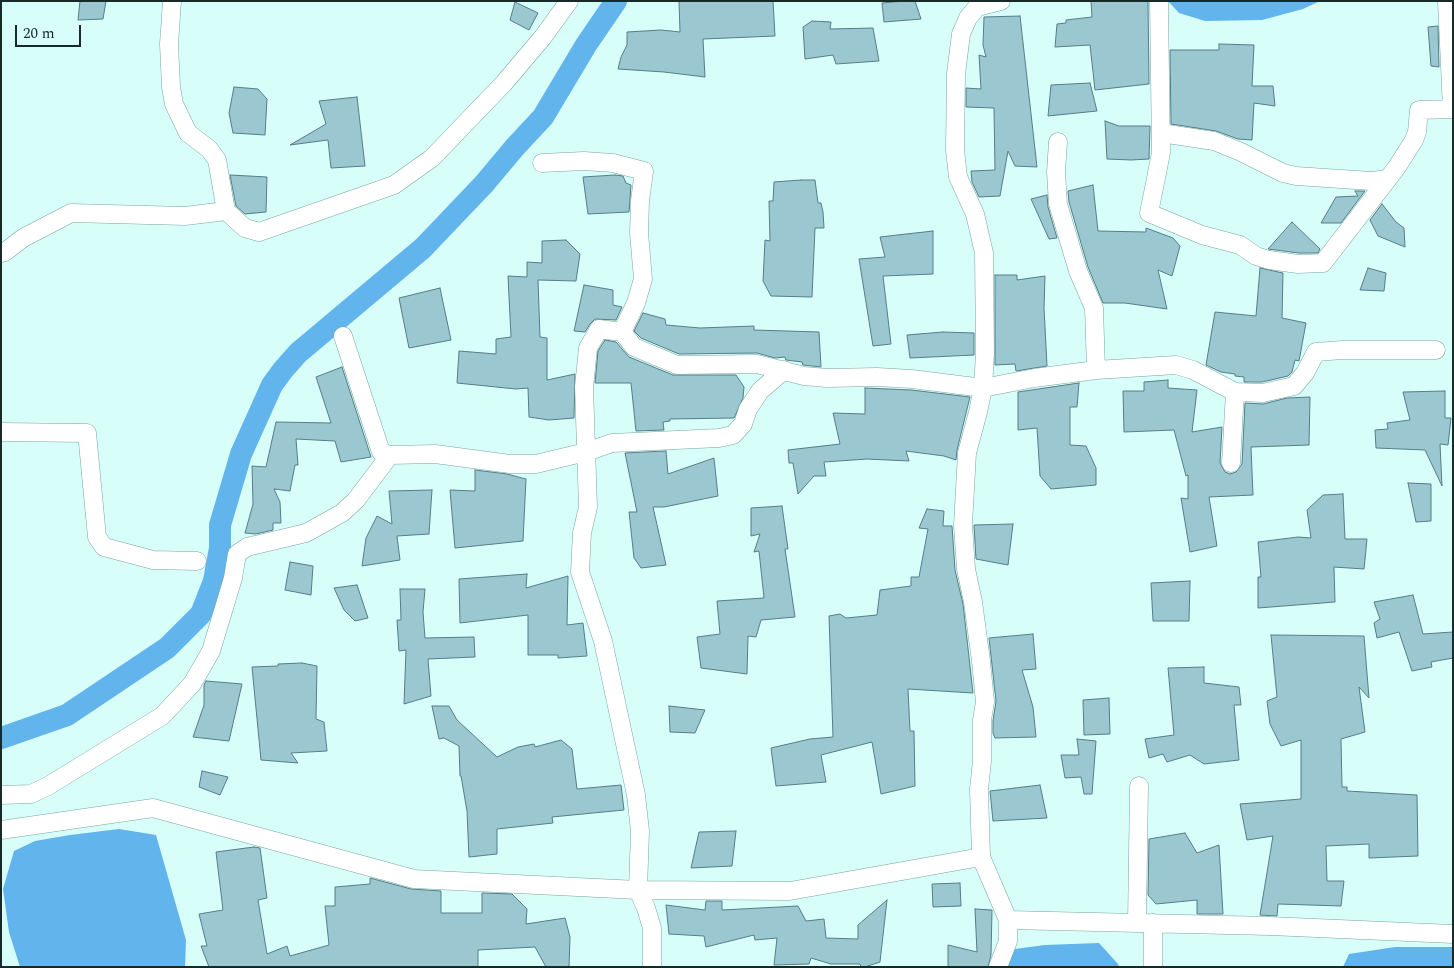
<!DOCTYPE html>
<style>
body{margin:0}
#map{position:relative;width:1454px;height:968px;overflow:hidden;background:#d8fef9;font-family:Spectral,serif}
canvas{display:block}
.frame{position:absolute;inset:0;border:2px solid #182a28;pointer-events:none}
.scale{position:absolute;left:15px;top:25px;width:66px;height:22px;box-sizing:border-box;border:2px solid #182a28;border-top:0;padding-left:6px;font-size:15px;line-height:18px;white-space:nowrap;color:#182a28;-webkit-text-stroke:4px #d8fef9;paint-order:stroke}
</style>
<div id="map">
<canvas width="1454" height="968"></canvas>
<div class="frame"></div>
<div class="scale">20 m</div>
</div>
<script>
const g = document.querySelector('canvas').getContext('2d');
g.lineJoin = 'round';
function fillPath(path, color) {
  g.fillStyle = color;
  g.fill(path, 'evenodd');
}
function poly(rows) {
  const path = new Path2D();
  for (const r of rows) {
    path.moveTo(r[0], r[1]);
    for (let i = 2; i < r.length; i += 2) path.lineTo(r[i], r[i + 1]);
  }
  return path;
}
function stroke(path, color, width, dash) {
  g.strokeStyle = color;
  g.lineWidth = width;
  g.lineCap = dash ? 'butt' : 'round';
  g.setLineDash(dash || []);
  g.stroke(path);
}
fillPath(poly([
 [1168,1,1320,1,1303,9,1262,20,1205,21,1179,13],
 [119,829,156,835,186,940,185,967,20,967,9,932,3,889,14,851,35,841,70,835],
 [1099,943,1118,964,1119,967,1006,967,1015,949,1045,945],
 [1395,947,1453,947,1453,967,1343,967,1349,954]
]), '#61b4ec');
stroke(poly([
 [1,738,67,715,167,648,201,614,214,581,220,548,220,525,241,454,272,385,283,370,298,353,423,248,484,184,515,147,543,117,586,45,616,1]
]), '#61b4ec', 22);
const building = poly([
 [80,1,106,1,103,19,78,20,80,1],
 [679,1,773,1,775,36,703,39,705,77,664,72,618,69,621,57,627,45,627,32,661,30,680,32,679,1],
 [905,1,915,1,921,19,884,22,882,3,905,1],
 [1091,1,1148,1,1149,84,1095,90,1090,45,1055,47,1057,24,1066,23,1066,20,1092,17,1091,1],
 [515,2,538,13,529,30,510,20,515,2],
 [1020,16,1037,167,1015,166,1008,151,1000,196,979,197,972,182,971,171,995,170,994,108,966,107,966,88,981,89,979,55,986,57,983,45,984,17,1020,16],
 [812,21,831,22,830,29,873,28,879,61,836,64,833,55,805,59,803,27,812,21],
 [1438,26,1439,67,1431,66,1428,27,1438,26],
 [1219,44,1254,45,1252,86,1273,86,1275,106,1254,103,1252,140,1238,139,1216,131,1171,124,1170,50,1219,50,1219,44],
 [1090,83,1097,111,1048,116,1051,85,1090,83],
 [234,87,258,89,267,99,265,135,233,133,229,113,234,87],
 [357,97,365,166,331,168,328,140,290,145,326,124,319,101,357,97],
 [1105,121,1119,126,1150,126,1149,159,1131,160,1107,159,1105,121],
 [230,175,267,177,266,212,245,214,236,206,230,175],
 [615,175,623,176,626,183,631,185,629,212,588,214,583,177,615,175],
 [801,180,815,180,818,203,821,203,823,212,824,228,815,228,812,297,771,296,763,281,765,240,770,241,769,201,773,201,774,182,801,180],
 [1093,185,1098,231,1146,232,1146,228,1173,238,1180,246,1172,276,1158,270,1167,309,1125,303,1103,303,1088,267,1069,202,1068,191,1093,185],
 [1355,191,1365,191,1341,223,1321,223,1336,197,1358,196,1355,191],
 [1047,195,1048,207,1057,238,1049,239,1031,199,1047,195],
 [1382,204,1396,222,1404,228,1405,247,1378,236,1370,220,1382,204],
 [1292,222,1320,249,1318,253,1299,253,1268,249,1292,222],
 [933,231,933,274,883,276,891,344,873,346,859,259,885,257,880,237,933,231],
 [566,240,580,254,576,281,538,280,540,337,547,338,547,380,575,374,574,418,549,420,529,417,528,388,516,389,457,383,459,351,496,354,496,339,511,337,508,276,527,277,527,262,542,263,542,241,566,240],
 [1260,268,1283,273,1282,318,1306,323,1299,361,1295,360,1292,372,1288,376,1262,382,1244,382,1244,377,1235,376,1235,374,1221,372,1206,365,1215,312,1256,316,1260,268],
 [1368,268,1386,273,1384,291,1360,290,1368,268],
 [995,275,1017,275,1017,280,1045,276,1044,308,1047,366,1016,371,1015,364,995,365,995,275],
 [584,285,613,290,613,305,622,307,616,320,595,319,590,324,585,332,574,331,584,285],
 [440,288,451,340,409,348,399,298,440,288],
 [643,313,665,319,666,325,700,328,754,326,754,330,819,332,821,367,803,365,802,362,786,360,785,357,775,358,757,353,679,354,641,338,634,331,643,313],
 [943,332,974,333,974,355,910,358,907,335,943,332],
 [605,340,616,342,629,357,673,375,736,375,744,387,743,398,734,418,670,419,670,421,663,422,664,430,636,431,631,383,595,383,598,351,605,340],
 [342,367,371,457,341,462,335,441,296,439,298,465,295,465,290,491,274,489,280,502,281,523,273,523,273,530,256,534,245,533,253,504,252,466,266,467,276,422,331,423,316,377,342,367],
 [1168,380,1168,388,1197,390,1192,432,1222,427,1220,463,1225,472,1230,474,1236,472,1242,464,1245,403,1263,404,1287,398,1310,397,1309,445,1251,447,1253,495,1209,497,1217,546,1190,552,1181,498,1188,499,1188,475,1186,476,1174,430,1124,432,1123,391,1144,391,1144,382,1168,380],
 [1079,383,1077,407,1070,407,1070,445,1086,446,1096,468,1096,485,1051,489,1040,476,1037,428,1018,430,1018,392,1079,383],
 [865,388,911,390,970,397,957,450,956,460,944,456,906,451,909,461,867,459,824,462,826,476,814,476,798,494,793,463,789,463,788,450,840,444,833,413,865,414,865,388],
 [1445,391,1445,418,1451,418,1448,445,1440,444,1442,486,1425,450,1376,448,1375,430,1388,429,1387,423,1410,420,1403,392,1445,391],
 [666,451,668,474,714,458,718,496,664,507,653,507,666,565,641,568,634,558,629,512,637,512,625,453,666,451],
 [475,470,507,474,526,479,523,541,455,548,450,490,475,491,475,470],
 [1408,483,1431,484,1431,521,1416,522,1408,483],
 [432,490,429,534,397,536,400,560,362,566,366,538,377,516,392,524,389,491,432,490],
 [1343,494,1345,539,1367,539,1364,569,1334,567,1335,602,1258,608,1258,577,1261,577,1258,542,1298,537,1311,538,1307,510,1323,495,1343,494],
 [782,506,788,549,785,549,795,617,761,620,756,637,748,636,747,674,701,668,697,637,720,634,717,601,764,598,759,551,754,552,760,534,751,536,751,508,782,506],
 [927,509,944,511,943,526,952,526,955,570,963,604,973,693,908,689,910,731,914,731,915,786,881,794,872,742,821,755,826,782,776,786,771,748,810,739,833,737,829,616,840,614,846,618,877,615,880,590,911,586,911,577,919,577,928,529,919,528,927,509],
 [1013,524,1008,565,976,559,974,525,1013,524],
 [290,562,313,566,311,595,285,590,290,562],
 [527,574,526,588,568,576,567,625,583,623,587,656,558,658,558,655,528,655,528,615,460,623,459,579,527,574],
 [1190,581,1189,621,1153,621,1151,583,1190,581],
 [357,585,368,618,355,621,344,610,334,588,357,585],
 [400,589,425,589,423,612,425,638,474,637,475,657,428,659,431,696,404,704,406,650,399,651,397,620,401,620,400,589],
 [1413,595,1423,634,1453,632,1453,658,1431,662,1432,667,1412,671,1399,632,1377,638,1374,623,1380,619,1374,602,1413,595],
 [1033,634,1036,669,1022,670,1033,707,1036,737,995,738,993,733,993,721,996,701,989,638,1033,634],
 [1271,635,1364,636,1369,698,1359,687,1365,732,1341,739,1342,787,1347,787,1347,791,1417,795,1418,856,1369,858,1369,844,1326,846,1327,881,1344,881,1341,906,1278,904,1277,916,1260,915,1273,836,1247,840,1240,804,1301,799,1301,740,1281,746,1270,724,1267,701,1277,697,1271,635],
 [302,663,317,666,316,719,324,722,327,751,291,753,298,763,261,760,252,667,278,666,278,664,302,663],
 [1204,667,1204,683,1239,687,1241,705,1234,705,1239,760,1204,764,1190,755,1167,762,1163,754,1149,758,1145,739,1174,735,1168,668,1204,667],
 [206,681,242,684,229,741,193,737,204,705,204,685,206,681],
 [1109,698,1110,734,1084,735,1083,700,1109,698],
 [432,706,449,706,457,720,497,757,518,747,534,744,535,747,561,740,572,749,577,789,621,785,624,810,552,817,553,823,497,829,497,854,469,857,467,811,461,776,460,776,459,746,444,738,439,739,432,706],
 [669,706,705,710,695,733,670,732,669,706],
 [1077,739,1096,741,1092,794,1084,794,1081,777,1065,778,1061,755,1079,755,1077,739],
 [202,771,228,777,220,795,199,787,202,771],
 [1040,785,1047,818,993,821,990,791,1040,785],
 [736,831,732,866,691,868,699,832,736,831],
 [1185,833,1197,853,1219,845,1223,914,1197,914,1197,900,1156,904,1148,895,1149,839,1185,833],
 [254,847,260,848,267,898,258,900,267,954,287,946,290,956,329,945,325,906,335,906,335,887,370,884,370,878,411,889,441,891,441,913,482,913,482,893,512,894,527,909,526,924,565,918,570,937,569,967,546,967,535,947,478,950,478,967,209,967,201,946,207,946,199,914,223,910,216,852,254,847],
 [960,883,961,906,933,907,932,884,960,883],
 [887,900,880,962,865,967,861,967,860,964,831,964,811,958,809,964,774,965,777,938,755,940,754,935,706,947,704,936,669,934,666,905,705,910,706,901,722,901,722,910,798,906,806,921,824,919,826,938,858,939,858,925,887,900],
 [975,909,992,910,991,955,988,967,948,967,948,945,977,952,975,909]
]);
fillPath(building, '#9bc7d1');
stroke(building, '#547e87', 1);
const minor = poly([
 [172,1,169,44,171,87,174,104,188,133,209,149,217,160,226,211],
 [1159,1,1161,153,1149,213,1202,235,1240,245,1256,256,1269,260,1298,264,1323,263,1397,167,1414,140,1417,132,1419,110,1453,109],
 [1447,1,1452,109],
 [1161,133,1214,141,1241,152,1283,173,1296,176,1371,181,1388,179],
 [1058,142,1056,172,1058,204,1078,271,1094,308,1096,370],
 [542,163,584,161,613,163,644,171,640,201,639,233,643,279,636,303,622,332,634,347,677,365,757,364,804,376,827,378,877,377,912,379,983,388,1034,378,1096,370,1176,365,1193,370,1235,392,1263,393,1294,386,1305,373,1316,352,1342,350,1436,350],
 [1,253,5,252,23,238,71,213,185,216,226,211,245,228,259,232,394,185,432,158,504,83,543,37,569,1],
 [622,332,599,329,588,348,584,387,588,507,582,533,580,572,603,641,636,795,640,831,638,890,646,908,652,928,652,967],
 [343,336,381,452,390,455],
 [1,432,87,433,97,537,104,547,153,560,197,561],
 [1231,463,1235,392],
 [1,795,31,794,48,786,162,716,192,684,211,651,233,578,237,554,247,547,306,533,342,513,356,500,390,455,435,454,510,464,536,464,586,452,612,443,719,438,733,435,743,424,748,409,760,391,784,370],
 [1,830,153,808,414,879,638,890,790,891,981,857,1008,920,1270,926,1453,934],
 [981,857,979,789,982,761,982,720,985,702,981,661,973,602,966,569,963,525,967,453,978,412,983,388,985,353,984,253,975,214,958,177,955,150,956,74,961,34,968,18,977,7,1001,1],
 [1137,923,1139,786],
 [998,967,1008,941,1008,920],
 [1153,967,1153,923]
]);
stroke(minor, '#79a5a0', 19);
stroke(minor, '#fff', 18);
</script>
